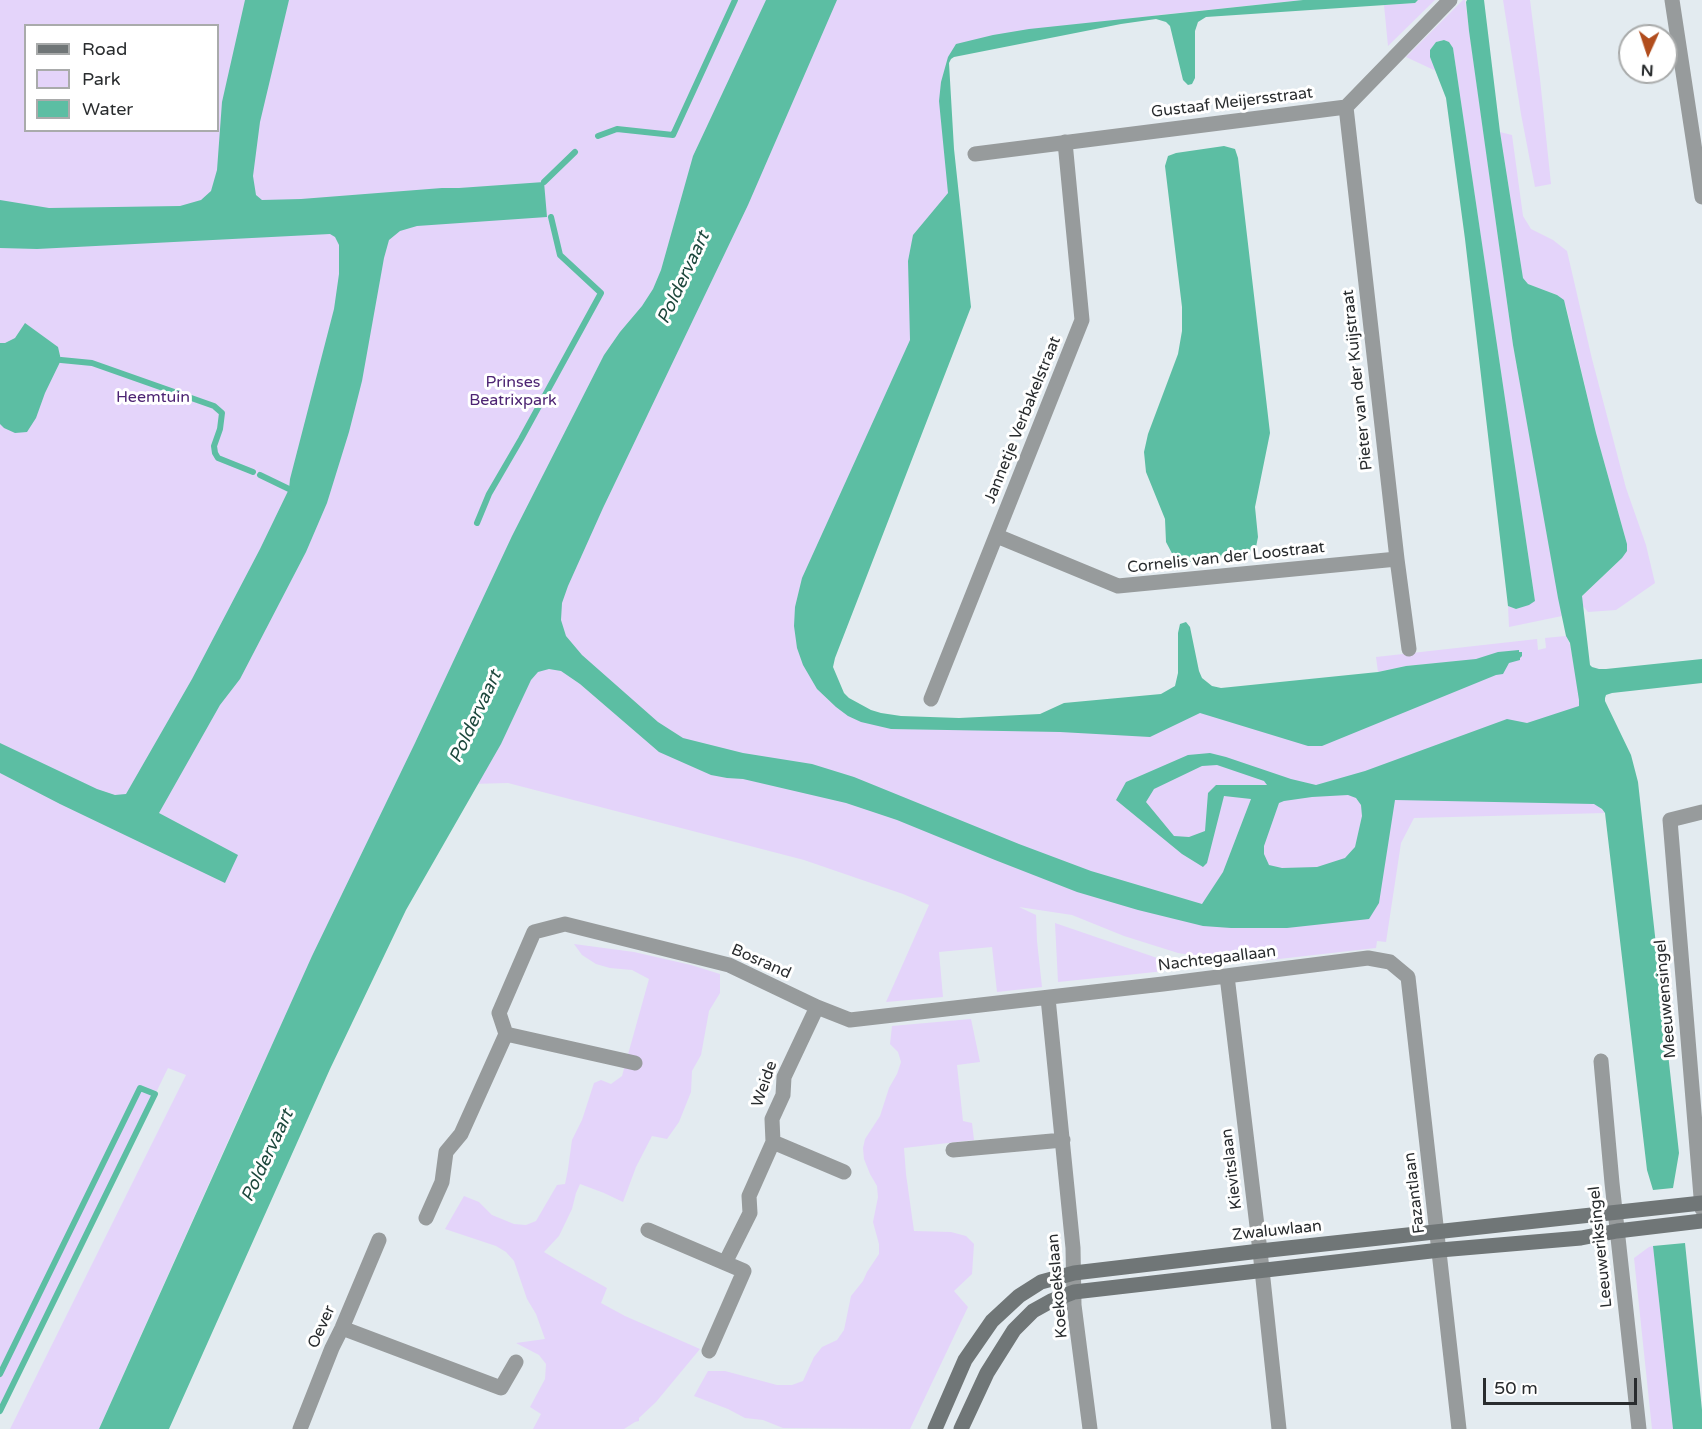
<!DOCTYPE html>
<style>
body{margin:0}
#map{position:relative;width:1702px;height:1429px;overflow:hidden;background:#e3ebf0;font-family:"Varela Round",sans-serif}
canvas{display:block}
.legend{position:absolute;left:24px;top:24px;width:195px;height:108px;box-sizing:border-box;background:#fff;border:2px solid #a9abab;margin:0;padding:8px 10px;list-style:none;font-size:18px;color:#292c2e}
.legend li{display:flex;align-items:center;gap:12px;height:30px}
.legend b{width:30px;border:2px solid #a9abab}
.north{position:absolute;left:1618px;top:24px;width:60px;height:60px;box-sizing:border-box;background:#fff;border:2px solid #a9abab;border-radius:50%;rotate:183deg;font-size:16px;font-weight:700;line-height:24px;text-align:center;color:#292c2e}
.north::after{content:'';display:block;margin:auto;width:21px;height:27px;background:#b14d1d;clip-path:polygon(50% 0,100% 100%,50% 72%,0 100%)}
.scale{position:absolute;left:1483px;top:1378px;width:154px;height:27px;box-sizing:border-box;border:3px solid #292c2e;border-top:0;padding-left:8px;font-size:18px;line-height:21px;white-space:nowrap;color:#292c2e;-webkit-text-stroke:4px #fff;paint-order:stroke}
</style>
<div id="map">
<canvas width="1702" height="1429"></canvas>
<ul class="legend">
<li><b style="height:8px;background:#707677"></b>Road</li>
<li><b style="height:16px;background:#e4d4fa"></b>Park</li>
<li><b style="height:16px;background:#5cbea3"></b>Water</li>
</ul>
<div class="north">N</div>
<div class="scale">50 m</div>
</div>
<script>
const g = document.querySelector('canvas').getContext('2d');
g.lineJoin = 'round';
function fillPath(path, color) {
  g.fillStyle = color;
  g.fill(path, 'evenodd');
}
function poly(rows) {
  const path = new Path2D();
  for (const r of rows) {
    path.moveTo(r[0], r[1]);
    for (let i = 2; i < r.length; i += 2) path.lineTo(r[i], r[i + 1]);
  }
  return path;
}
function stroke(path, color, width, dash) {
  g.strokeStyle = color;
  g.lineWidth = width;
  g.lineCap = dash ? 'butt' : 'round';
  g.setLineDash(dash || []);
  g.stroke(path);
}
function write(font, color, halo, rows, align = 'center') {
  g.font = font + ' "Varela Round",sans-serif';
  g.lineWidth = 6;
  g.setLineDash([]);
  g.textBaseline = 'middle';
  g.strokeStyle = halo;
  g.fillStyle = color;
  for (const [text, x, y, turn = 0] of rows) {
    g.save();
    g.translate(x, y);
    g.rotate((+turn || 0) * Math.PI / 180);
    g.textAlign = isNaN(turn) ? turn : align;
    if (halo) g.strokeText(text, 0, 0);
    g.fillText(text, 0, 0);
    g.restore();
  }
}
fillPath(poly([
 [0,0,1303,0,1159,15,958,50,948,59,946,80,966,313,823,678,865,714,917,723,1075,718,1475,660,1406,666,1378,672,1376,657,1537,639,1538,650,1546,648,1545,638,1566,636,1570,644,1599,807,1605,813,1414,818,1401,843,1386,942,1377,941,1376,948,1261,961,1225,960,1178,953,1124,936,1072,915,1019,907,1036,915,1037,941,1042,987,997,992,992,947,939,952,943,997,886,1002,929,905,903,894,804,860,508,783,395,786,250,1092,99,1429,10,1429,186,1075,168,1068,0,1412],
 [26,26,218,26,218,130,26,130],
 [1418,0,1435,0,1388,46,1384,5,1415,3],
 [1463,0,1465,0,1513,345,1562,616,1509,627,1508,606,1516,609,1535,601,1453,49,1449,42,1444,40,1436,42,1430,50,1430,57,1436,71,1406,57],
 [1503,0,1530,0,1540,79,1551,184,1535,187,1521,114],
 [1500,132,1512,135,1523,216,1531,229,1553,240,1567,251,1592,359,1626,488,1646,545,1655,583,1616,610,1588,612,1582,605,1582,596,1622,558,1627,544,1596,433,1566,306,1557,295,1528,284,1523,278],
 [1055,923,1166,961,1204,967,1058,982],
 [574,944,634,952,691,965,720,974,720,993,709,1011,701,1055,692,1071,691,1092,679,1122,667,1139,652,1136,636,1167,623,1202,604,1193,580,1184,576,1193,572,1209,559,1236,544,1252,564,1264,607,1288,601,1303,625,1316,700,1349,656,1402,639,1418,639,1421,635,1422,624,1429,533,1429,541,1414,530,1407,545,1379,546,1364,539,1355,516,1343,545,1339,536,1314,527,1299,514,1261,506,1252,496,1246,445,1229,464,1196,479,1202,492,1215,514,1224,526,1225,536,1221,557,1185,565,1184,568,1169,572,1140,582,1120,594,1083,601,1080,611,1084,622,1076,649,979,632,970,610,968,596,964,582,955],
 [971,1019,980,1062,957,1065,963,1121,972,1123,974,1140,904,1148,906,1174,914,1231,951,1232,966,1236,974,1244,972,1274,954,1291,968,1307,910,1429,783,1428,763,1420,745,1418,728,1409,694,1396,708,1371,725,1371,777,1385,792,1385,803,1381,814,1357,822,1347,837,1340,844,1330,851,1296,863,1281,867,1272,879,1254,879,1244,873,1222,878,1197,877,1186,870,1174,864,1159,863,1148,865,1139,880,1116,889,1088,897,1074,901,1062,898,1052,890,1044,892,1026],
 [1653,1246,1673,1429,1652,1429,1634,1258,1649,1247]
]), '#e4d4fa');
fillPath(poly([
 [245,0,289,0,260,122,253,176,256,195,262,200,301,199,442,188,459,188,544,182,547,217,417,226,400,231,389,240,384,258,362,381,349,432,327,503,306,552,240,679,220,705,159,813,238,855,225,883,60,804,0,773,0,743,97,789,115,795,126,794,192,679,260,549,289,489,290,479,334,309,339,274,339,245,335,237,330,234,37,249,0,248,0,200,49,208,180,206,201,200,211,191,217,170,222,102],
 [766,0,837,0,748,205,603,508,568,586,562,603,561,620,566,636,582,655,658,722,683,738,743,753,812,764,854,777,1019,844,1091,871,1202,904,1223,872,1251,799,1224,796,1207,863,1203,867,1182,854,1116,800,1126,782,1188,755,1210,753,1226,757,1291,779,1316,785,1365,771,1507,719,1527,723,1579,706,1579,700,1570,643,1566,636,1558,598,1513,345,1469,31,1466,2,1467,0,1484,0,1500,132,1523,278,1528,284,1557,295,1564,300,1596,433,1627,544,1627,551,1622,558,1582,596,1590,665,1592,667,1599,669,1606,669,1702,659,1702,683,1612,693,1606,695,1605,698,1605,701,1631,755,1638,782,1679,1153,1673,1188,1653,1190,1647,1170,1605,813,1602,809,1594,804,1395,800,1379,903,1369,919,1287,928,1231,928,1203,926,1138,910,1077,892,995,860,897,820,846,803,743,779,727,778,711,775,659,752,580,684,561,671,549,669,538,672,531,680,501,744,406,910,330,1069,169,1429,99,1429,312,956,415,743,512,536,604,355,620,332,642,306,653,289,661,270,693,156],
 [1217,765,1264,781,1267,785,1216,785,1208,793,1205,831,1189,837,1174,836,1146,802,1154,789,1202,766],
 [1348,795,1356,798,1361,805,1362,816,1355,847,1345,858,1317,867,1282,868,1269,865,1264,854,1264,846,1279,803,1284,801,1312,797],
 [1303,0,1418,0,1415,3,1206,17,1198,22,1195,31,1195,78,1192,84,1188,85,1183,80,1170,26,1166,22,1156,19,1121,24,954,57,951,59,949,63,954,149,971,307,835,658,833,667,844,693,849,698,871,710,881,713,901,716,959,718,1040,714,1064,703,1161,694,1175,686,1178,673,1178,633,1180,624,1186,622,1190,627,1199,671,1202,678,1212,686,1221,688,1378,672,1406,666,1476,659,1498,652,1519,650,1519,652,1522,652,1522,656,1520,658,1520,660,1509,663,1503,674,1496,675,1322,746,1308,746,1200,713,1150,737,1060,732,891,729,861,722,848,716,836,707,817,689,803,665,797,648,794,626,795,607,802,578,910,340,908,261,913,235,948,193,939,101,941,82,948,57,956,44,993,35,1029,29],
 [1444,40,1449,42,1453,48,1535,601,1529,605,1516,609,1508,606,1465,239,1446,98,1430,57,1430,50,1436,42],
 [1224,146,1235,149,1238,158,1270,433,1255,507,1258,537,1256,547,1247,555,1182,563,1176,561,1166,542,1165,519,1146,472,1144,452,1148,434,1178,354,1182,331,1182,307,1165,166,1168,156,1176,153],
 [25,323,58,347,61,360,45,393,36,418,27,432,15,433,4,428,0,424,0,343,5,343,15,338],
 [1685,1243,1702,1410,1702,1429,1673,1429,1653,1246]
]), '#5cbea3');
stroke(poly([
 [598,136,617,129,673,135,735,0],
 [544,182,575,152],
 [61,360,92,363,214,406,222,413,220,429,214,446,215,453,218,458,253,472],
 [260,475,289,489],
 [477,523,489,494,521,439,601,293,560,255,551,217],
 [0,1374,140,1088,155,1094,0,1411]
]), '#5cbea3', 6);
stroke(poly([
 [1672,0,1702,197],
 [1346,107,1397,559,1409,649],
 [975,154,1346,107,1450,0],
 [997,536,1118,586,1397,559],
 [931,699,1082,320,1065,142],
 [1702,812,1670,820,1702,1209],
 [1227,976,1260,1251,1279,1429],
 [1048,998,1073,1248,1074,1305,1090,1429],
 [506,1034,635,1063],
 [1601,1061,1612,1183,1639,1429],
 [773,1142,844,1172],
 [953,1150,1063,1140],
 [426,1218,442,1182,446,1152,461,1134,506,1034,499,1013,534,932,565,924,729,965,817,1007,850,1020,1163,984,1368,958,1390,962,1408,977,1459,1429],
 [648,1230,744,1271,709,1351],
 [725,1263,750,1213,749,1196,773,1142,772,1119,783,1095,784,1077,817,1007],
 [342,1328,501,1388,516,1362],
 [300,1429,332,1348,342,1328,379,1240]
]), '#979b9c', 15);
stroke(poly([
 [935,1429,965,1360,992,1321,1019,1296,1041,1282,1074,1273,1260,1251,1702,1203],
 [961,1429,987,1373,1014,1330,1033,1311,1051,1301,1074,1292,1440,1250,1581,1238,1617,1231,1702,1221]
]), '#707677', 15);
write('16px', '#292c2e', '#fff', [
 ["Gustaaf Meijersstraat",1232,103,-7],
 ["Pieter van der Kuijstraat",1358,380,-96],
 ["Jannetje Verbakelstraat",1023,420,-68],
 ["Cornelis van der Loostraat",1226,558,-6],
 ["Nachtegaallaan",1217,959,-7],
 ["Bosrand",761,962,24],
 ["Meeuwensingel",1666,999,-95],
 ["Weide",765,1084,-71],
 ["Kievitslaan",1232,1169,-97],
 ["Fazantlaan",1415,1193,-97],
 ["Zwaluwlaan",1277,1231,-6],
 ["Leeuweriksingel",1601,1247,-96],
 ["Koekoekslaan",1058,1286,-95],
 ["Oever",322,1327,-66]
]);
write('16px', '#4d2473', '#fff', [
 ["Prinses",513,383],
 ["Beatrixpark",513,401],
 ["Heemtuin",153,398]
]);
write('italic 18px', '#1d483d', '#fff', [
 ["Poldervaart",684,278,-65],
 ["Poldervaart",476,717,-65],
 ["Poldervaart",268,1156,-65]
]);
</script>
